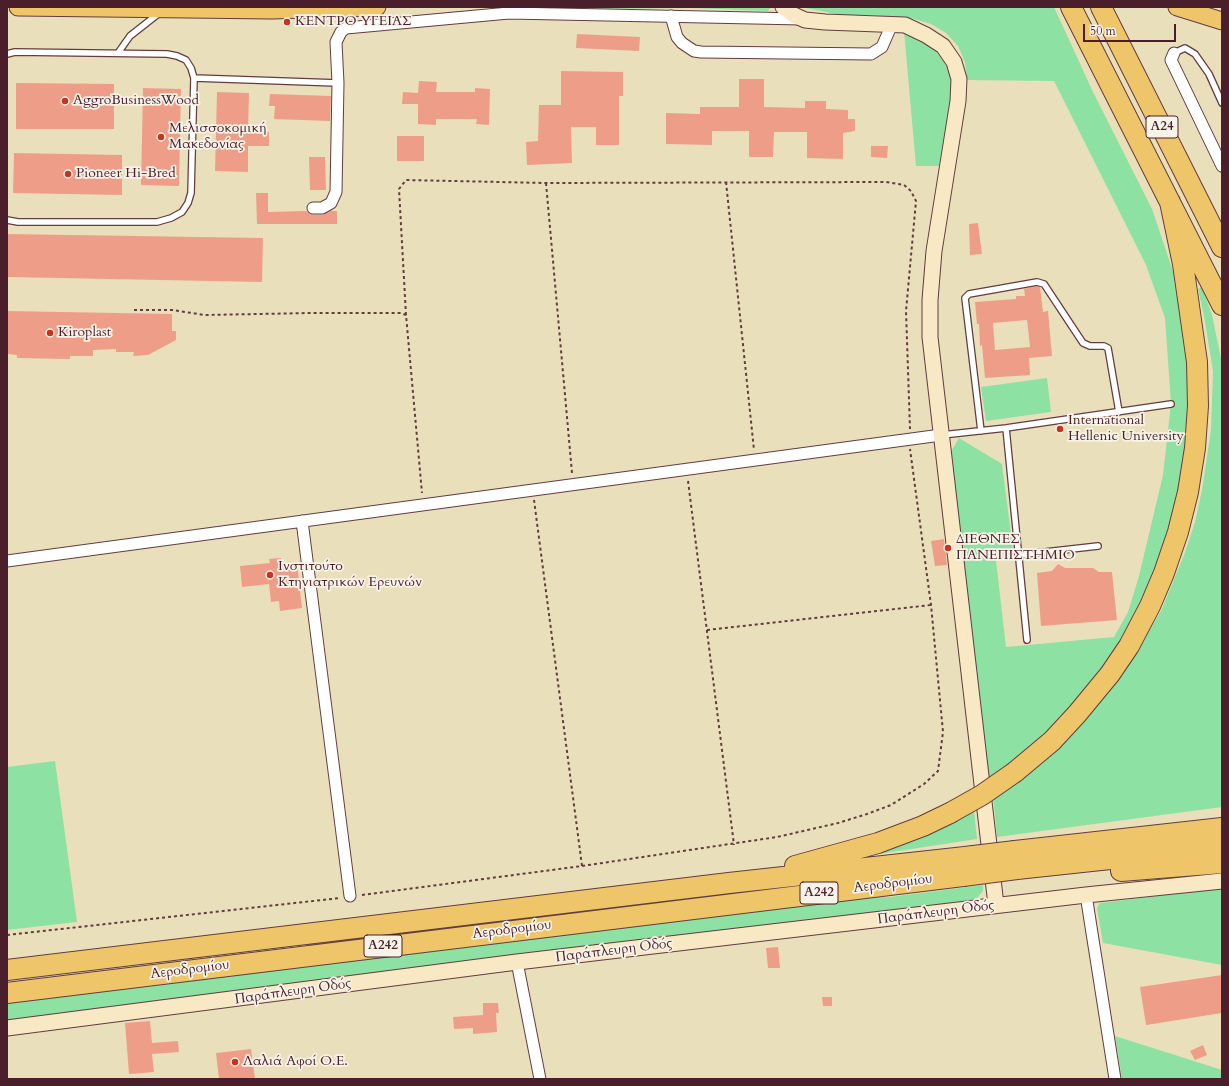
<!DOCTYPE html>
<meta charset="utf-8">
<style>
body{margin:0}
#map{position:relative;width:1229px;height:1086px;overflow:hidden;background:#eadfbb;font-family:Cardo,serif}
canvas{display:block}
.frame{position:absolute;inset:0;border:8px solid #4a1f2b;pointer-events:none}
.scale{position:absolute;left:1083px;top:24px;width:93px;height:18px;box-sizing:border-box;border:2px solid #4a1f2b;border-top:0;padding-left:5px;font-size:12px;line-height:14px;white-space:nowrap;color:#4a1f2b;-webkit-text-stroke:3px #f7f3e8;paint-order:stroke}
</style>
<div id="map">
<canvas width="1229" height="1086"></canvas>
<div class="frame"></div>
<div class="scale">50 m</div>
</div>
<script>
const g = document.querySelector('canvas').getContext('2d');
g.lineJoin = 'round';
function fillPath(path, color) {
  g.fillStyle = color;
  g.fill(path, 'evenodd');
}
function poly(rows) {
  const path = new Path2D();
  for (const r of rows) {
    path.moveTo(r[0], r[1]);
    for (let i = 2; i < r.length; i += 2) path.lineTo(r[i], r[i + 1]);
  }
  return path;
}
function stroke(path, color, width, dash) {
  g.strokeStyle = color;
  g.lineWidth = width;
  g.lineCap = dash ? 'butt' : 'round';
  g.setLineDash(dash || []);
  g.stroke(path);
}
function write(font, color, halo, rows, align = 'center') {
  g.font = font + ' Cardo,serif';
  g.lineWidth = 3.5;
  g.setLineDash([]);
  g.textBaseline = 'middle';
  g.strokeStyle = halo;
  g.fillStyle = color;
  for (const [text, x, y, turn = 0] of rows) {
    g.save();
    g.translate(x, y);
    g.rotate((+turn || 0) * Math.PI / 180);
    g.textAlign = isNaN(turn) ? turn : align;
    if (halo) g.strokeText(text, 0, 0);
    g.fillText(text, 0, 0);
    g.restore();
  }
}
fillPath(poly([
 [474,7,771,7,768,11,691,8,582,9],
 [801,7,1054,7,1093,92,1152,209,1177,283,1192,405,1171,536,1130,630,1072,711,986,785,949,455,959,438,1002,464,1013,550,995,552,1006,647,1114,637,1128,612,1139,576,1163,475,1171,404,1165,318,1146,265,1054,81,967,80,965,62,958,46,946,33,931,24,914,19,873,15,841,15],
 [904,31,934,49,944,62,951,77,952,97,939,166,916,166],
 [1202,287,1212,315,1222,363,1222,807,997,837,993,796,1078,727,1121,677,1161,611,1184,555,1195,522,1202,490,1211,430,1213,371,1204,316,1198,289],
 [1047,378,1051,412,986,421,981,387],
 [55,761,77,922,7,930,7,767],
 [974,810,977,839,853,858],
 [983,885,983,891,973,903,7,1022,7,1001,843,899,890,897],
 [1222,888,1222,965,1103,943,1097,908,1100,903],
 [1115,1036,1222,1070,1222,1079,1122,1079]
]), '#8de1a2');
fillPath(poly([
 [577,34,640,37,639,51,576,48],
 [561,71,623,72,623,96,619,96,619,145,596,145,596,127,571,127,572,163,527,165,526,142,538,141,539,105,561,105],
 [739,79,764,79,764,107,805,108,805,101,826,101,826,109,848,110,848,119,855,119,855,131,843,133,843,159,807,158,807,132,774,132,773,157,749,157,749,131,712,131,712,145,666,144,666,113,700,114,700,107,739,107],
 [419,81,437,82,436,92,475,92,475,88,490,89,489,125,476,124,477,119,436,119,436,125,418,124,418,104,402,104,403,92,418,93],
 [16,83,114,84,114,129,16,129],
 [143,88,181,89,179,186,141,185],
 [217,92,249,93,248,131,269,132,269,146,248,146,248,172,215,171],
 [270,94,331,96,330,121,274,119,275,106,269,106],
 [397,136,424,136,424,161,397,161],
 [871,146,888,146,887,158,871,157],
 [14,153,122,155,122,195,13,193],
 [309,157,325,157,326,190,310,190],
 [256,193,268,193,268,212,307,211,313,215,322,215,330,211,337,211,337,224,257,224],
 [978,223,982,254,970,255,969,224],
 [7,234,263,238,262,282,7,277],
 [1037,286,1040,287,1043,312,1048,311,1052,356,1029,358,1030,375,985,378,982,345,980,346,979,324,977,324,975,302,1016,299,1016,296,1025,296,1024,289],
 [1027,320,1030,347,995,350,993,323],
 [7,311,172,314,172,331,176,331,176,340,148,355,133,356,134,352,116,352,116,349,93,350,93,356,70,356,70,359,17,358,17,355,7,354],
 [944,539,947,565,935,566,931,541],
 [281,558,282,564,297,563,302,608,280,611,279,601,271,602,269,584,242,587,240,566,270,563,269,559],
 [1058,564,1065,568,1093,568,1099,572,1112,572,1117,620,1041,626,1037,573,1052,571],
 [778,947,780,968,768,968,766,948],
 [1222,975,1222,1013,1146,1025,1140,987],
 [822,997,832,997,832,1006,823,1006],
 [483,1003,498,1003,499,1013,496,1013,497,1032,473,1034,473,1028,454,1029,453,1017,483,1015],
 [150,1021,152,1043,178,1041,179,1052,152,1054,154,1072,129,1074,125,1023],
 [1203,1045,1207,1055,1195,1060,1190,1051],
 [251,1049,255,1079,219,1079,216,1053]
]), '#ee9e88');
const lane = poly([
 [118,53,130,36,158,14],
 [1174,53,1185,48,1195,54,1209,74,1222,103],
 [7,54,15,52,167,54,177,56,186,60,191,68,194,78,191,193,188,203,182,212,171,218,157,222,18,222,7,220],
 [194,78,338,83],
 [1006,428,1027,640],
 [981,431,965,298,969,294,1037,282,1044,284,1083,343,1090,346,1104,346,1108,348,1119,412],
 [942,435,1006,428,1171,404],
 [1018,555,1098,546]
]);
const street = poly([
 [671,16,677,37,682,43,694,51,701,52,871,54,882,47,892,24],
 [1174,53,1171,60,1222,166],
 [313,208,322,208,331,203,336,192,338,83,336,42,341,32,346,28,509,13,802,19],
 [302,521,350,896],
 [7,561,941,435],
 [1086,895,1115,1079],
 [517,962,540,1079]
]);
const secondary = poly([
 [783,7,794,15,805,20,825,22,905,25,926,35,943,46,954,62,959,79,958,101,934,251,930,300,930,337,996,905],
 [7,1028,517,962,1086,895,1222,881]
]);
const primary = poly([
 [18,7,272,10,377,7],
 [1177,7,1222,21]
]);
const highway = poly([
 [1071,7,1222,305],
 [1101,7,1222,247],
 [1015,772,1052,741,1077,714,1110,674,1129,646,1150,606,1164,573,1178,532,1188,492,1195,448,1198,406,1197,362,1183,264,1170,202],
 [1015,851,1222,828],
 [795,866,878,843,923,826,950,813],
 [1017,869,1222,847],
 [1121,871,1222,863],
 [7,970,729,883,965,857],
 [7,993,963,876]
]);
stroke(lane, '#623c41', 8);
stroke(street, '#623c41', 13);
stroke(secondary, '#623c41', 17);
stroke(primary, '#623c41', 19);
stroke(highway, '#623c41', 22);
stroke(poly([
 [726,182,754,450],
 [546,183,572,473],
 [134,310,172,310,205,315,311,313,401,313,406,315,422,493],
 [406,315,399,189,406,180,546,183,886,182,904,185,911,191,916,201,906,311,910,429],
 [688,481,734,845],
 [534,500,582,866],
 [707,630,931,605],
 [362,895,582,866,777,837,838,823,867,814,891,805,924,784,938,771,943,732,931,605,910,449],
 [7,935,340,898]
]), '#623c41', 2, [3, 3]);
stroke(lane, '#fff', 5.5);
stroke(street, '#fff', 11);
stroke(secondary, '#f8e8c3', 15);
stroke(primary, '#eec569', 17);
stroke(highway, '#eec569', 20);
const highwayBridge = poly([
 [950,813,982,795,1015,772],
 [965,857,1015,851],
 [963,876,1017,869]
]);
stroke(highwayBridge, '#623c41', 22, []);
stroke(highwayBridge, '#eec569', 20);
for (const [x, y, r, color] of [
 [287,22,4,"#c8321e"],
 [65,101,4,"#c8321e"],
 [161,137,4,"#c8321e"],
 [68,174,4,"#c8321e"],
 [50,333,4,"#c8321e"],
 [1060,429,4,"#c8321e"],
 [948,548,4,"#c8321e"],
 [270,575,4,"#c8321e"],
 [235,1062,4,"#c8321e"]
]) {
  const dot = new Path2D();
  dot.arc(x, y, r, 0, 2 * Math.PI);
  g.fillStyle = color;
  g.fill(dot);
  stroke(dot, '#f7f3e8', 1.5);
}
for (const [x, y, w] of [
 [1162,127,32],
 [819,893,38],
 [383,946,38]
]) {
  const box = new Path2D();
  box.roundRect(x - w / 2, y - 11, w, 22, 3);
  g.fillStyle = '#f7f3e8';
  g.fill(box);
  stroke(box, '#4a1f2b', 1);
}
write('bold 13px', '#4a1f2b', null, [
 ["Α24",1162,127],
 ["Α242",819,893],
 ["Α242",383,946]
]);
write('14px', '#4a1f2b', '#f7f3e8', [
 ["ΚΕΝΤΡΟ ΥΓΕΙΑΣ",295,22],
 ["AggroBusinessWood",73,101],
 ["Μελισσοκομική",169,129],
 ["Μακεδονίας",169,145],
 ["Pioneer Hi-Bred",76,174],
 ["Kiroplast",58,333],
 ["International",1068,421],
 ["Hellenic University",1068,437],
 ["ΔΙΕΘΝΕΣ",956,540],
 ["ΠΑΝΕΠΙΣΤΗΜΙΟ",956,556],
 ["Ινστιτούτο",278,567],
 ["Κτηνιατρικών Ερευνών",278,583],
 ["Λαλιά Αφοί Ο.Ε.",243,1062]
], 'left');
write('14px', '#4a1f2b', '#f7f3e8', [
 ["Αεροδρομίου",893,884,-7],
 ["Παράπλευρη Οδός",936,913,-7],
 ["Αεροδρομίου",512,930,-7],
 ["Παράπλευρη Οδός",614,951,-7],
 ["Αεροδρομίου",190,970,-7],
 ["Παράπλευρη Οδός",293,992,-8]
]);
</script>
